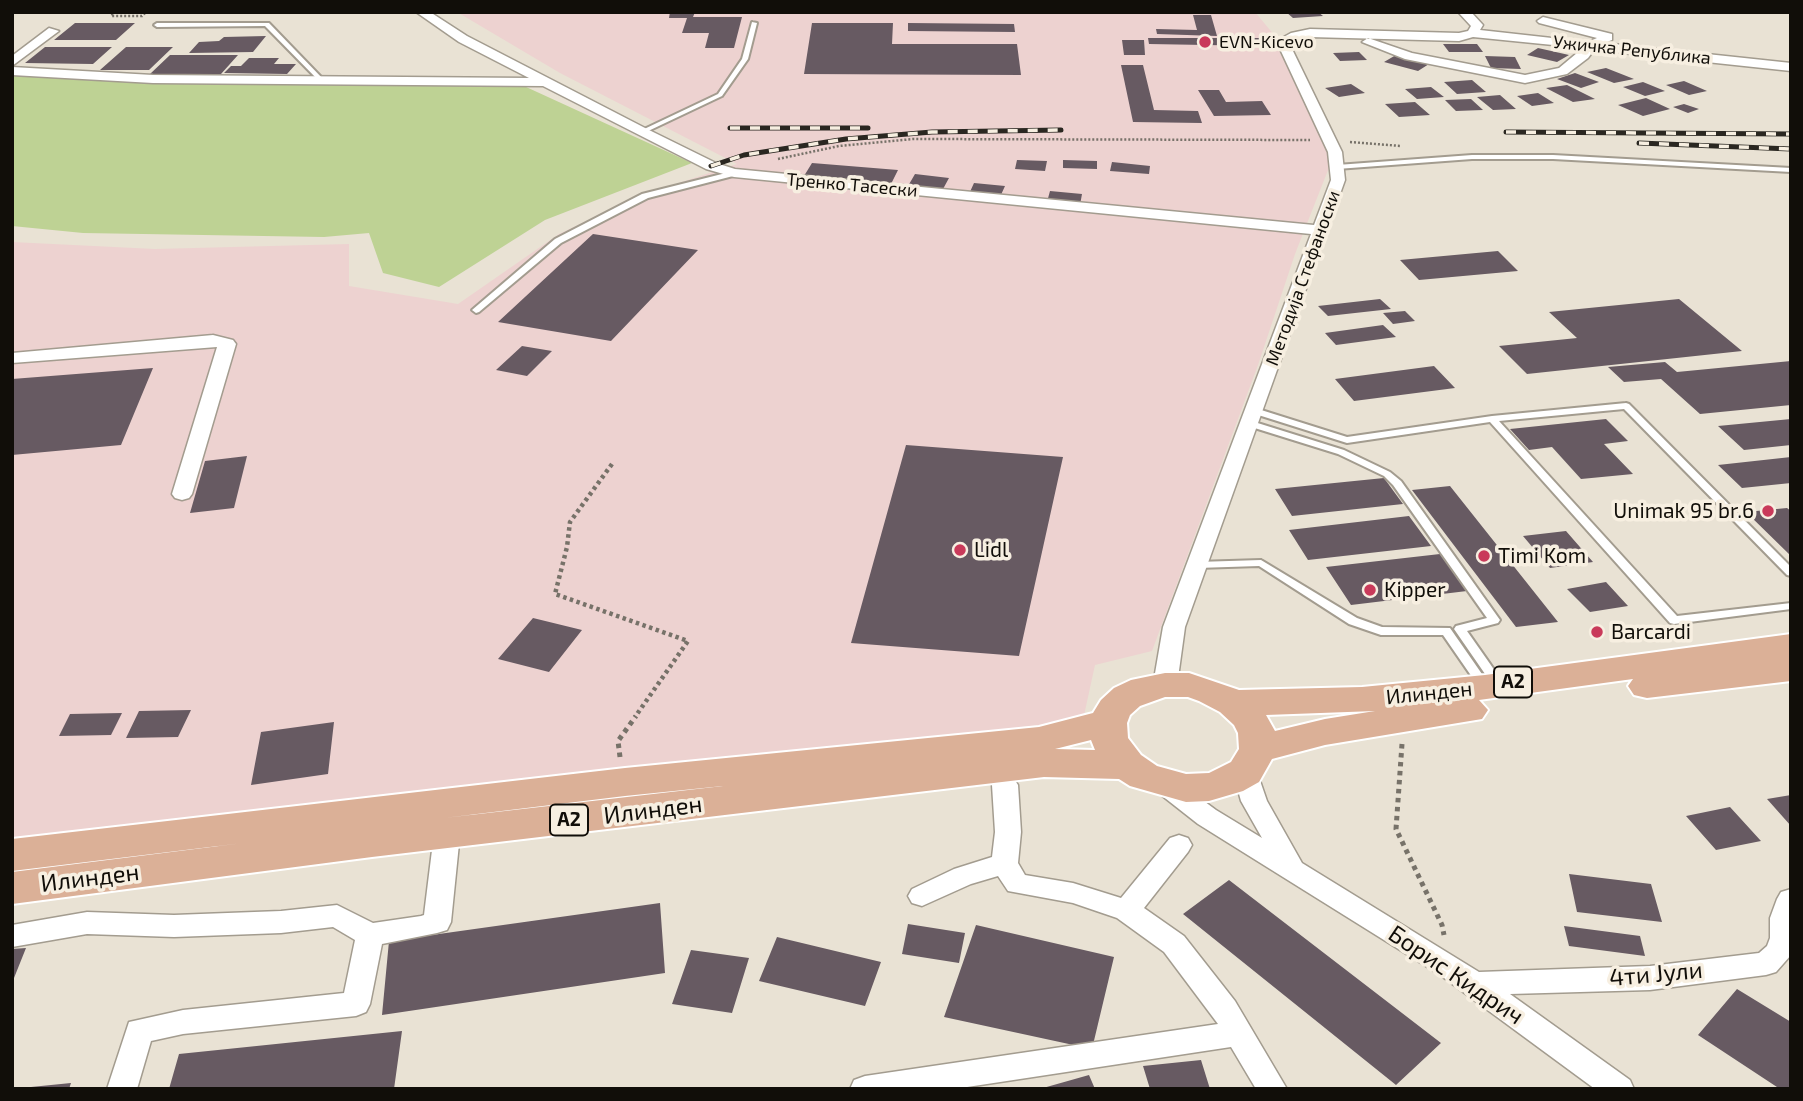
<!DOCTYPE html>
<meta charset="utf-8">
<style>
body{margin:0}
#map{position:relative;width:1803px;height:1101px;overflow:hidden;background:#e9e2d4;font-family:"Exo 2",sans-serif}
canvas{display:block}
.frame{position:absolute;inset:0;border:14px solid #110e09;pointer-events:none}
</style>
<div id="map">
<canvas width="1803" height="1101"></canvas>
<div class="frame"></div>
</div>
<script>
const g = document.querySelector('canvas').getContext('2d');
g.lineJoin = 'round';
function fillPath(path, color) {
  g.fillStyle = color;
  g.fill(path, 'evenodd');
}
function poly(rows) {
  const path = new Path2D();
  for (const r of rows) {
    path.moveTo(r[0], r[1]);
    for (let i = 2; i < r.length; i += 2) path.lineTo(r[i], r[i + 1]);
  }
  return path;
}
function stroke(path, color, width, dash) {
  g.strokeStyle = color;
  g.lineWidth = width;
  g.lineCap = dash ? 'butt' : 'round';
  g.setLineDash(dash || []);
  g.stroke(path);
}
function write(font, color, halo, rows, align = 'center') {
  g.font = font + ' "Exo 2",sans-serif';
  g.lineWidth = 7;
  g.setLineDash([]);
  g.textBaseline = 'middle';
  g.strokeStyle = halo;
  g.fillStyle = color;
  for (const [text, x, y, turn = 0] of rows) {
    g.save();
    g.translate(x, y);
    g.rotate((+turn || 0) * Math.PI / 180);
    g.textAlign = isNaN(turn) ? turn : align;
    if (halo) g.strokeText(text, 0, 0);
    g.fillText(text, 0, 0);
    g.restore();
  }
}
fillPath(poly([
 [457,12,1255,12,1280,42,1326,133,1330,165,1295,254,1258,365,1152,651,1095,665,1083,720,12,845,12,242,155,249,349,244,349,286,458,304,559,234,642,195,737,164,560,73]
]), '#edd2d0');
fillPath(poly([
 [12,71,153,79,513,81,692,163,545,220,439,287,383,273,369,233,324,237,83,233,12,226]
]), '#bed294');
fillPath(poly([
 [670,12,695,12,693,17,742,17,734,48,705,48,709,33,682,33,687,18,669,18],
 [1286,12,1318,12,1323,16,1293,18],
 [1193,15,1211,15,1217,36,1157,34,1156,29,1197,30],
 [75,23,135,23,116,40,54,40],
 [812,23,893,23,892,44,1017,44,1021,75,804,74],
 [908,23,1014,24,1015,32,908,31],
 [266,36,253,52,189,53,199,42,219,41,224,37],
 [1148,38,1260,38,1263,46,1149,44],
 [1122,40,1144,40,1145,55,1124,55],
 [1443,44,1477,44,1483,52,1449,52],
 [45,47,112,47,93,64,25,63],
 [126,47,173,47,149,70,100,70],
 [1538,48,1569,55,1557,62,1527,55],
 [1359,52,1367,60,1340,61,1333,53],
 [170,55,238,55,221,74,150,74],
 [1396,55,1429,64,1418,71,1384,62],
 [1485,56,1515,57,1521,69,1491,68],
 [249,58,279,58,274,64,296,64,287,74,224,73,231,66,241,66],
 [1121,65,1143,65,1154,110,1198,111,1202,123,1133,122],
 [1606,68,1634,79,1614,83,1587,72],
 [1575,73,1599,82,1581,88,1557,79],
 [1472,80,1486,92,1457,94,1444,82],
 [1684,81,1707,91,1689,95,1666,85],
 [1643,82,1665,91,1645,96,1623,87],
 [1351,84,1365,93,1339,97,1325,88],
 [1567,85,1595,99,1573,102,1546,88],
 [1431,87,1444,97,1417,99,1405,89],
 [1198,90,1219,90,1226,102,1262,101,1271,115,1214,116],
 [1538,93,1554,103,1532,106,1517,96],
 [1500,95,1516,109,1493,110,1477,97],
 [1646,98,1670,109,1643,116,1618,105],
 [1471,99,1483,110,1456,111,1445,100],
 [1415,102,1430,115,1399,117,1385,104],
 [1684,104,1699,109,1688,113,1673,107],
 [1017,160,1047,161,1045,171,1015,169],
 [1063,160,1097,161,1097,169,1063,168],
 [1112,162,1150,166,1149,174,1110,171],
 [812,163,898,170,891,184,804,176],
 [915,174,949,178,943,189,908,186],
 [974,183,1005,186,1000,197,969,194],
 [1050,191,1082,194,1080,205,1047,202],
 [593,234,698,250,611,341,498,322],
 [1498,251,1518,271,1419,280,1400,260],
 [1380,299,1391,309,1328,316,1318,306],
 [1679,299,1742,351,1527,374,1499,346,1577,338,1549,312],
 [1405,311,1415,321,1393,324,1383,313],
 [1383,325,1396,337,1336,345,1325,333],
 [522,346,552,351,527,376,496,370],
 [1791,361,1791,405,1700,414,1661,379,1624,382,1608,367,1665,362,1677,372],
 [1434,366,1455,388,1354,401,1335,379],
 [153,368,121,445,12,455,12,379],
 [1606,419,1628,441,1604,444,1633,474,1581,479,1552,447,1529,450,1510,429],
 [1791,419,1791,445,1744,450,1718,426],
 [906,445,1063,457,1019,656,851,643],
 [247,456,234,508,190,513,205,461],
 [1791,457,1791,483,1742,488,1718,465],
 [1384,478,1403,504,1292,516,1275,489],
 [1450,486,1558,622,1516,627,1412,490],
 [1787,508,1791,511,1791,556,1746,512],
 [1409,516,1431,546,1308,560,1289,530],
 [1566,531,1593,562,1550,568,1523,536],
 [1440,554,1467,591,1351,605,1326,567],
 [1606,582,1628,606,1590,612,1567,589],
 [533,618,582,630,549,672,498,659],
 [191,710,178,737,126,738,139,711],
 [122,713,111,735,59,736,70,714],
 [334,722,328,774,251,785,261,732],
 [1791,795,1791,826,1767,799],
 [1730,807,1761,841,1716,850,1686,816],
 [1569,874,1651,884,1662,922,1577,912],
 [1229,880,1441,1043,1396,1085,1183,914],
 [660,903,665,973,382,1015,389,941],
 [908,924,965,933,959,963,902,954],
 [976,925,1114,957,1092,1049,944,1017],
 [1564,926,1640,936,1645,956,1569,946],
 [777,937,881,962,865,1006,759,981],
 [26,948,12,983,12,949],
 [691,950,749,958,732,1013,672,1004],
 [1737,989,1791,1022,1791,1089,1780,1089,1698,1035],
 [402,1031,394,1089,169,1089,179,1054],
 [1201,1060,1210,1089,1150,1089,1143,1066],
 [1089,1075,1095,1089,1044,1089,1043,1088],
 [71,1083,69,1089,31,1089,31,1087]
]), '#675a62');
const lane = poly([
 [752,22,757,23,748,59,722,96,644,133,640,133,640,131,718,94,742,59,752,22],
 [269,23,324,80,324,82,320,82,265,26,157,27,154,25,157,23,269,23],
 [1472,155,1553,155,1791,168,1791,172,1553,159,1472,159,1337,169,1333,167,1337,165,1472,155],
 [734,171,738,173,737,175,648,198,561,243,479,312,476,313,472,310,555,239,642,194,734,171],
 [1626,403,1629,404,1791,567,1791,576,1787,575,1624,409,1499,421,1677,616,1791,603,1791,609,1674,624,1670,623,1490,422,1347,443,1252,413,1250,411,1255,408,1258,409,1347,437,1492,416,1626,403],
 [1248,420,1344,450,1390,472,1401,481,1500,620,1498,623,1467,631,1502,681,1504,684,1502,687,1494,687,1454,629,1456,626,1487,618,1393,485,1384,476,1338,454,1245,425,1243,423,1245,421,1248,420],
 [1261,560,1357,618,1382,627,1450,628,1491,687,1489,690,1485,691,1481,690,1443,635,1381,635,1349,624,1259,566,1197,568,1192,565,1197,562,1261,560]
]);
const street = poly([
 [416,12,430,12,467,36,647,129,716,163,735,169,1314,225,1331,180,1328,152,1280,49,1282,38,1291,33,1310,29,1459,33,1468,31,1471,26,1458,12,1471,12,1483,25,1480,30,1588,42,1597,38,1539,23,1537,21,1543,17,1612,34,1612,40,1604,43,1791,63,1791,71,1594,50,1588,58,1567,74,1525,83,1405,59,1362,42,1368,38,1412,53,1525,75,1559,68,1583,48,1473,37,1459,41,1310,37,1292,43,1292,49,1342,152,1345,180,1185,627,1177,685,1173,691,1165,693,1157,691,1153,685,1163,627,1311,234,734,177,706,169,543,86,153,83,12,75,12,67,153,75,529,78,459,42,416,12],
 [49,28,59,31,12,66,12,56,49,28],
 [213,335,233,340,236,344,192,494,189,498,182,500,175,498,172,494,217,347,12,363,12,353,213,335],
 [1245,763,1254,766,1257,772,1267,801,1302,863,1479,972,1650,966,1759,953,1767,946,1770,938,1770,918,1777,899,1781,892,1791,889,1791,955,1776,972,1766,975,1650,990,1510,994,1630,1080,1634,1089,1595,1089,1440,975,1198,824,1156,791,1152,785,1156,779,1165,776,1174,779,1216,810,1262,838,1241,801,1233,772,1236,766,1245,763],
 [1005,776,1014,779,1018,785,1021,832,1018,863,1025,875,1073,883,1121,898,1170,838,1179,835,1188,838,1192,845,1188,852,1144,908,1184,936,1235,1001,1287,1089,1256,1089,1231,1047,954,1089,850,1089,854,1080,865,1076,1218,1024,1164,952,1117,918,1073,903,1008,891,998,876,971,884,922,906,912,903,908,896,912,889,954,869,992,857,995,832,992,785,996,779,1005,776],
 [447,824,456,827,460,834,451,922,447,930,437,933,382,944,370,1004,366,1012,356,1016,183,1034,151,1041,137,1089,107,1089,129,1022,183,1010,344,993,355,940,333,927,281,933,174,937,87,934,12,947,12,925,87,912,174,915,281,911,337,905,373,923,421,916,424,915,434,834,438,827,447,824]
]);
const primary = poly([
 [1791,634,1791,681,1647,698,1634,695,1628,686,1633,679,1479,700,1488,710,1482,719,1325,745,1272,759,1259,782,1243,791,1209,801,1186,802,1130,786,1119,779,1044,777,372,857,12,904,12,872,243,843,12,871,12,839,625,768,1039,727,1093,713,1101,700,1114,688,1131,680,1165,673,1189,673,1239,690,1362,687,1485,675,1791,634],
 [1165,697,1188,697,1199,701,1220,712,1234,725,1238,733,1239,749,1231,762,1209,773,1186,774,1157,766,1141,755,1128,738,1127,723,1130,715,1140,706,1165,697],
 [1375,711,1325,719,1275,731,1266,715,1375,711],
 [1091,740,1095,750,1055,749,1091,740],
 [723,786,444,818,625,796,723,786]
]);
stroke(lane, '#a39c8f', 4);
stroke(street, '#a39c8f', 3);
stroke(primary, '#fff', 4);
stroke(poly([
 [113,14,111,16,142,16,146,12],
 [1350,142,1401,146],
 [778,159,839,146,913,139,1310,140]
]), '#777269', 2.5, [2, 2]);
stroke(poly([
 [612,464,570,522,567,547,555,594,688,641,635,717]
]), '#777269', 4.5, [3.5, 3.5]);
stroke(poly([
 [1402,744,1396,829,1442,925,1444,935],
 [620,757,618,741,636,716]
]), '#777269', 5, [4.5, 4.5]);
fillPath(lane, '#fff');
fillPath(street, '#fff');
fillPath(primary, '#dbb097');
const rail = poly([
 [730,128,868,128],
 [1506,132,1791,134],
 [1639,143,1791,149],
 [711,166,744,155,846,139,932,132,1061,130]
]);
stroke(rail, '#2a2721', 5);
stroke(rail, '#f7efe1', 3.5, [10]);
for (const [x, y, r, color] of [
 [1205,42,7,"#c93a5a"],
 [1768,511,7,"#c93a5a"],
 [960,550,7,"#c93a5a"],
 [1484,556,7,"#c93a5a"],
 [1370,590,7,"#c93a5a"],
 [1597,632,7,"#c93a5a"]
]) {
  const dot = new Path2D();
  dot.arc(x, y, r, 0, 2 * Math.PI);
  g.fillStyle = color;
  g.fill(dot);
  stroke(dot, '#f7efe1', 2.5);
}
write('18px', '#110e09', '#f7efe1', [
 ["EVN-Kicevo",1219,42]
], 'left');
write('18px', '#110e09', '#f7efe1', [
 ["Ужичка Република",1632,50,6],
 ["Тренко Тасески",852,185,5],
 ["Методија Стефаноски",1303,278,-70]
]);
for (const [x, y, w] of [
 [1513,682,38],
 [569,820,38]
]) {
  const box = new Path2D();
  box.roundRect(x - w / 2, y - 15.5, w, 31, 5);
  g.fillStyle = '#f7efe1';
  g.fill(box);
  stroke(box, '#110e09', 2);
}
write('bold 19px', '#110e09', null, [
 ["A2",1513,682],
 ["A2",569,820]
]);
write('21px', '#110e09', '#f7efe1', [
 ["Unimak 95 br.6",1754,511,"right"],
 ["Lidl",974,550],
 ["Timi Kom",1498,556],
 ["Kipper",1384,590],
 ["Barcardi",1611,632]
], 'left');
write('21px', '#110e09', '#f7efe1', [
 ["Илинден",1429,693,-6]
]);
write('24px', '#110e09', '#f7efe1', [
 ["Илинден",653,810,-7],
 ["Илинден",90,878,-7],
 ["4ти Јули",1656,974,-5],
 ["Борис Кидрич",1456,975,34]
]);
</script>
